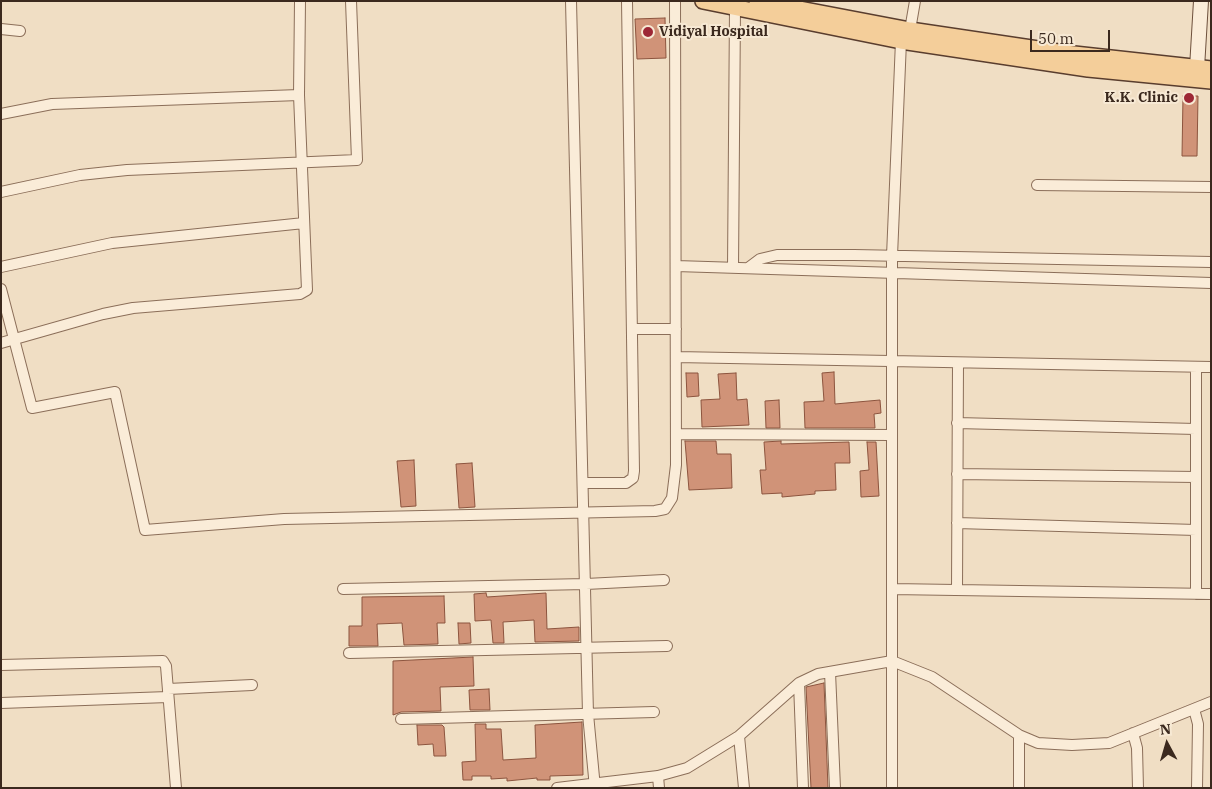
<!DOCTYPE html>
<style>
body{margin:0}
#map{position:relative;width:1212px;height:789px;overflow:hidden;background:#f0dec4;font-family:"IBM Plex Serif",serif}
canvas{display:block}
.frame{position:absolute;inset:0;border:2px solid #3b291e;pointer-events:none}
.north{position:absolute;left:1142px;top:719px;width:50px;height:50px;-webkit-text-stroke:4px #f7e9d4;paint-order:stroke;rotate:354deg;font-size:14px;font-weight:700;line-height:20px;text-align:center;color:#3b291e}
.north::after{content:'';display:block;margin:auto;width:18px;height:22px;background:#3b291e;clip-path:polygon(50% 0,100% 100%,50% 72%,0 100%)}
.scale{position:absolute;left:1030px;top:30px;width:80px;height:22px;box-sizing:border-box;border:2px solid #3b291e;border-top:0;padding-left:6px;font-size:15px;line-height:18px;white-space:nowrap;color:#3b291e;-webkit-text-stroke:4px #f7e9d4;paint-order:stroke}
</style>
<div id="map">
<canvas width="1212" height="789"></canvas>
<div class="frame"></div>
<div class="north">N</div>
<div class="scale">50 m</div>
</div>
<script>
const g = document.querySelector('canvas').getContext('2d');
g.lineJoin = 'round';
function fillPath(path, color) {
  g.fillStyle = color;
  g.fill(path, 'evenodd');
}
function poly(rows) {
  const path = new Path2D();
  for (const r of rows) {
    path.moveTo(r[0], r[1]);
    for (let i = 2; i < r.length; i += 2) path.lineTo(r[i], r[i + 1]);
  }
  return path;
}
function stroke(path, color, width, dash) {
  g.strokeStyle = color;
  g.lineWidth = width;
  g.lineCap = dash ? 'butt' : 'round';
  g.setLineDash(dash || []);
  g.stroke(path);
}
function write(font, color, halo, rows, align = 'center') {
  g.font = font + ' "IBM Plex Serif",serif';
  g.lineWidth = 4;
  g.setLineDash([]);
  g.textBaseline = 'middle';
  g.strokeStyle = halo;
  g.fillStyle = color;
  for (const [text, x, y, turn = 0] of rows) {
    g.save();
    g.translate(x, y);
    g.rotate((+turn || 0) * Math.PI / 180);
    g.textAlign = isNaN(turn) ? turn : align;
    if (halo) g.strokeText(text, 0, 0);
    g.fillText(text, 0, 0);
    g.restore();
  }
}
const building = poly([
 [665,18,666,58,637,59,635,19,665,18],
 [1183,96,1198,96,1197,156,1182,156,1183,96],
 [834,372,835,404,880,400,881,413,874,414,875,428,805,428,804,402,824,401,822,373,834,372],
 [686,373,698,373,699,396,687,397,686,373],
 [736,373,737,400,747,399,749,425,702,427,701,400,720,399,718,374,736,373],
 [779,400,780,428,766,428,765,401,779,400],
 [685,441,716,441,717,454,731,454,732,488,689,490,685,441],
 [781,441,781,444,849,442,850,463,835,463,836,490,815,491,815,494,782,497,782,493,762,494,760,470,766,470,764,442,781,441],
 [867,442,876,442,879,496,861,497,860,471,869,470,867,442],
 [414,460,416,506,401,507,397,461,414,460],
 [472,463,475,507,459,508,456,464,472,463],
 [486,593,487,597,546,593,547,629,579,627,579,641,535,642,534,620,503,622,504,643,493,643,491,620,475,621,474,594,486,593],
 [444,596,445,623,437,623,438,644,404,645,402,623,377,624,378,646,349,646,349,626,362,626,362,597,444,596],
 [458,623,470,623,471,643,459,644,458,623],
 [473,657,474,686,440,687,441,711,401,712,393,715,393,661,473,657],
 [824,683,828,788,811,788,806,687,824,683],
 [489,689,490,710,470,710,469,690,489,689],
 [582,722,583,775,550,776,550,780,537,780,537,778,507,781,507,778,491,779,491,776,472,776,472,780,463,780,462,762,476,761,475,724,486,724,486,729,501,729,503,760,536,758,535,725,582,722],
 [417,725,442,725,444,727,446,756,434,756,433,744,418,745,417,725]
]);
fillPath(building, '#d09378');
stroke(building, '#8c543e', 1);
const street = poly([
 [571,1,588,714,595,788],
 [1,29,20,31],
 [910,30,915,1],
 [1,114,52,104,299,95],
 [1037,185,1211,187],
 [1,192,80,175,127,170,357,160,351,1],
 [676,266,1211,283],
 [1,267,112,243,304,223],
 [733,268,735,8],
 [748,268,760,259,777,255,854,255,1211,262],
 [1,289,32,408,115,392,145,530,284,519,655,511,665,509,672,498,676,465,675,1],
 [632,329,676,329],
 [1,343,103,314,133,308,300,294,307,290,299,95,300,1],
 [676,357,1211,367],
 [1196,367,1196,594],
 [957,423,1196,429],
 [676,434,892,435],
 [957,474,1196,477],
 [584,483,626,483,633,478,634,471,627,1],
 [957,523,1196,530],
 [343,589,586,584,664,580],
 [892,589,1211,594],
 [957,590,958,363],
 [349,653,667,646],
 [1,665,163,661,166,666,176,788],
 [830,672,835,788],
 [799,683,803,788],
 [168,689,252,685],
 [1,703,168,697],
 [1194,709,1198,724,1197,788],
 [401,719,654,712],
 [1133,733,1137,748,1138,788],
 [739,736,744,788],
 [658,776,659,788],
 [557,788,658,776,687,768,739,736,799,683,818,674,892,661,932,677,1019,735,1038,743,1072,745,1109,743,1211,702],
 [892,788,892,256,901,41],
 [1019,788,1019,735]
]);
const secondary = poly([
 [1197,68,1201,1]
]);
const primary = poly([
 [703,1,901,41,1088,69,1211,81],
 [757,1,910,30,1065,53,1211,69]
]);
stroke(street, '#8b6e59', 12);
stroke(secondary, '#6d503c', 16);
stroke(primary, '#593d2e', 18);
stroke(street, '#faecd8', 10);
stroke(secondary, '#faecd8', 14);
stroke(primary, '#f4ce9a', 15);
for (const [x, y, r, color] of [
 [648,32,6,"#9d2735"],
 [1189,98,6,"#9d2735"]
]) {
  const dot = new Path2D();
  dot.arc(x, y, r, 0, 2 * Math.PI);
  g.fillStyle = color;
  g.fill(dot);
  stroke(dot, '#f7e9d4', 2);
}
write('bold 14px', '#3b291e', '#f7e9d4', [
 ["Vidiyal Hospital",659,32],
 ["K.K. Clinic",1178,98,"right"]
], 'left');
</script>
